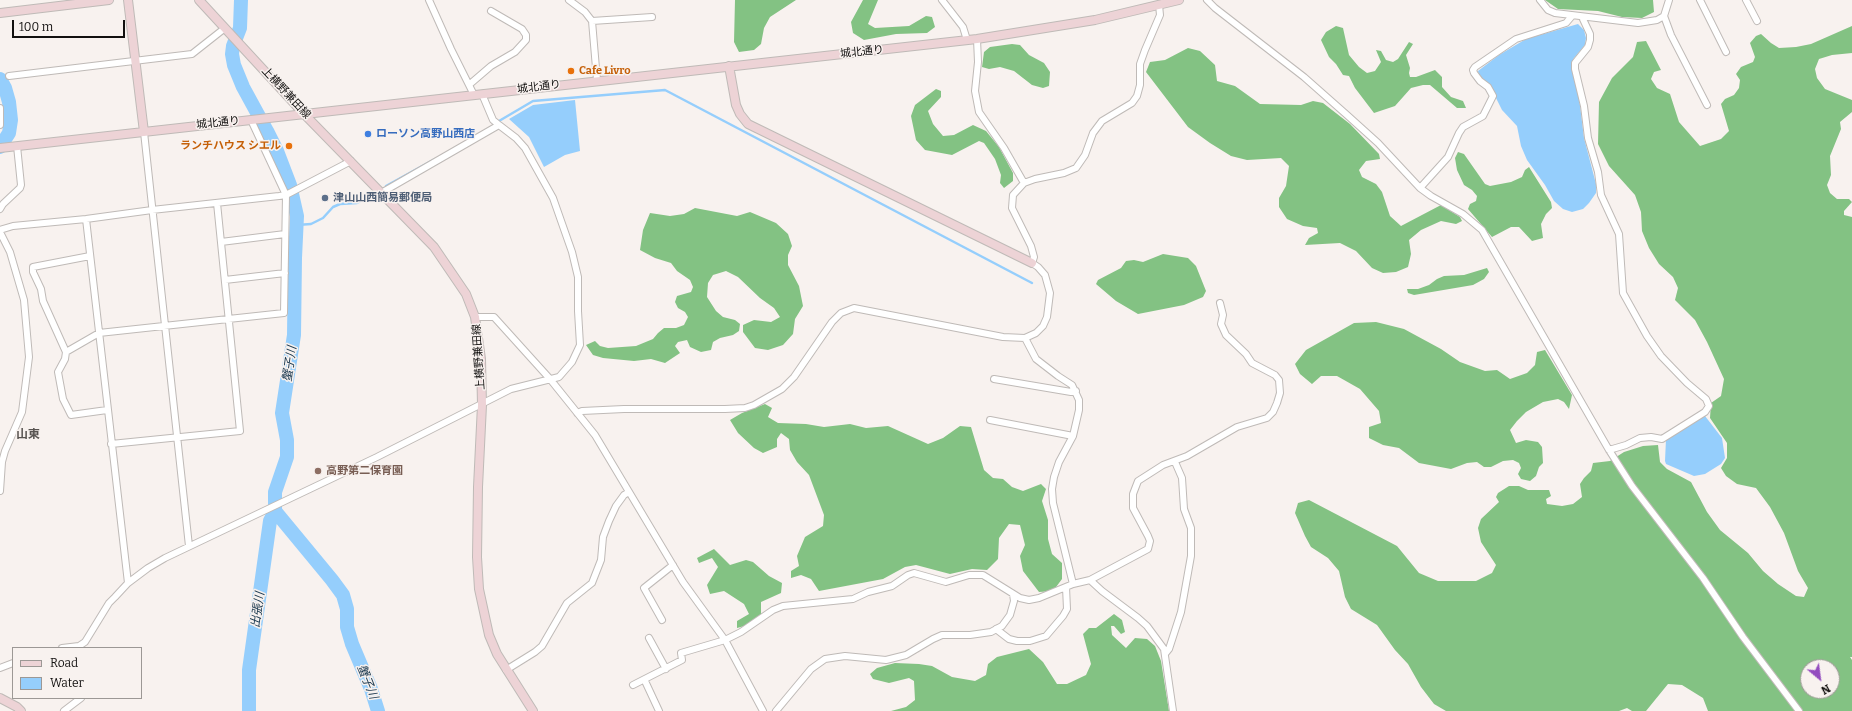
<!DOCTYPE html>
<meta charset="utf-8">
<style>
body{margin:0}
#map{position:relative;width:1852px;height:711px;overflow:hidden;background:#f8f2ef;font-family:Bitter,serif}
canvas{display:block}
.legend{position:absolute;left:12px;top:647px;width:130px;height:52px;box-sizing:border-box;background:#f8f2ef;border:1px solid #9c9895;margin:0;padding:5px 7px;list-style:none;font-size:12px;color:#12100f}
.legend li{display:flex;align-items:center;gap:8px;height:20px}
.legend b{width:20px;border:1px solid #9c9895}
.north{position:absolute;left:1800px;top:659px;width:40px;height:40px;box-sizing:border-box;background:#f8f2ef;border:1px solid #9c9895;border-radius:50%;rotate:151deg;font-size:11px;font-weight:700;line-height:16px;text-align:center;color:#12100f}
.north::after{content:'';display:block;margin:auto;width:14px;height:18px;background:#934cbf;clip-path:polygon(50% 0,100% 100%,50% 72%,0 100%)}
.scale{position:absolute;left:12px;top:20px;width:113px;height:18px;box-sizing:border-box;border:2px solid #12100f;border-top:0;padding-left:5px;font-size:12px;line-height:14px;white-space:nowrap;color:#12100f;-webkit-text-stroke:3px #f8f2ef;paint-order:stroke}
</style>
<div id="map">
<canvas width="1852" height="711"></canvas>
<ul class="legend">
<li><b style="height:5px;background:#edd3d6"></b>Road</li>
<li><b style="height:11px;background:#95cefc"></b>Water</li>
</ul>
<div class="north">N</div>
<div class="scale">100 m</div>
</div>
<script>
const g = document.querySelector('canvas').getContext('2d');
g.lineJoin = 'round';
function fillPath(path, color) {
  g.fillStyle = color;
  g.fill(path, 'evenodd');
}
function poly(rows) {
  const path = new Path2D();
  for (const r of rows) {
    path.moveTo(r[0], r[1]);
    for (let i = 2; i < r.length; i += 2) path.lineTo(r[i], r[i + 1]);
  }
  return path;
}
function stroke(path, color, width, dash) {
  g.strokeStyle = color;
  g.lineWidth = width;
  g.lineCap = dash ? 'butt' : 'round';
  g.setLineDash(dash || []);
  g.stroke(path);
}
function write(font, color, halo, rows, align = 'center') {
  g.font = font + ' Bitter,"Noto Sans JP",serif';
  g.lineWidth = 3;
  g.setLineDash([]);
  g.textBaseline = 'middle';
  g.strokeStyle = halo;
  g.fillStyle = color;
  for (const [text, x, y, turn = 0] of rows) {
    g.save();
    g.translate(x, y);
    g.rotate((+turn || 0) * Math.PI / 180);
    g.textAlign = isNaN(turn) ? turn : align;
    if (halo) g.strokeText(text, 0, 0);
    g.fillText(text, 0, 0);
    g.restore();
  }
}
fillPath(poly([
 [735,0,796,0,770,17,764,28,761,44,754,50,739,52,734,42],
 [863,0,878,0,868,24,875,28,909,26,926,16,932,17,935,27,927,33,896,34,864,40,853,33,851,22],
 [1545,0,1653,0,1654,12,1642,18,1622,17,1598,11,1558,9],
 [1336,26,1343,28,1349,55,1359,67,1367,73,1375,71,1381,62,1376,50,1381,51,1386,60,1393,62,1398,59,1409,42,1413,44,1406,55,1410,68,1409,73,1410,77,1416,77,1435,70,1442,77,1442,87,1451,97,1463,101,1466,108,1457,108,1430,85,1423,85,1411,88,1395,106,1374,113,1355,88,1349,76,1343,75,1336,64,1329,57,1321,40,1326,32],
 [1852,26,1852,53,1832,55,1819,59,1815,69,1817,78,1825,89,1852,100,1852,112,1840,122,1841,129,1830,156,1831,175,1827,185,1830,193,1837,199,1849,199,1852,202,1844,211,1844,215,1852,217,1852,657,1850,657,1852,660,1852,711,1708,711,1703,698,1682,685,1668,684,1646,711,1632,711,1627,708,1619,711,1446,711,1434,704,1421,687,1408,664,1395,650,1377,625,1351,609,1345,597,1339,571,1328,558,1311,547,1305,536,1295,513,1298,503,1309,500,1397,546,1419,573,1438,581,1476,581,1492,573,1496,565,1481,542,1478,528,1481,519,1499,502,1496,497,1498,493,1509,486,1519,486,1528,490,1549,490,1551,496,1546,499,1547,504,1562,506,1573,504,1582,497,1580,484,1584,478,1591,471,1593,463,1610,461,1624,452,1643,446,1658,445,1660,462,1667,469,1691,482,1707,512,1720,530,1748,553,1763,571,1778,584,1796,596,1804,597,1808,588,1798,571,1784,533,1770,507,1756,488,1737,484,1726,476,1721,468,1727,458,1727,443,1710,418,1711,403,1721,396,1724,379,1707,342,1695,320,1675,300,1678,288,1673,277,1659,264,1649,248,1642,231,1641,212,1635,195,1609,166,1598,144,1599,102,1612,78,1633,57,1637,42,1646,41,1661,70,1654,72,1651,79,1657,88,1670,94,1679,122,1700,146,1721,139,1729,131,1721,104,1725,99,1734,95,1739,88,1740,80,1736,74,1741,67,1753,62,1755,57,1750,43,1756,36,1761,34,1771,43,1779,48,1796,47,1811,44],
 [1808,667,1832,667,1832,691,1808,691],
 [1012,44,1020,45,1029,55,1044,63,1050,72,1049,86,1043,88,1032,85,1014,71,1000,67,989,69,982,67,984,52,990,47],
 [1188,48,1200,51,1215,65,1217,81,1235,86,1260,104,1301,105,1313,101,1323,103,1350,124,1379,154,1380,159,1366,161,1359,170,1362,177,1376,184,1382,192,1390,216,1401,226,1441,205,1460,217,1462,221,1456,224,1441,221,1421,230,1409,240,1411,254,1408,267,1396,272,1383,273,1372,268,1356,251,1340,243,1305,245,1309,238,1318,233,1317,228,1303,226,1287,219,1279,207,1279,198,1286,186,1289,166,1281,158,1247,160,1231,156,1210,143,1188,127,1146,72,1150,62,1165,60],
 [936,89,941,91,941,97,928,111,933,124,943,136,954,135,973,125,986,131,999,147,1013,173,1013,181,1004,188,1000,183,1001,175,995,159,984,143,979,141,952,155,925,150,916,140,911,116,915,105],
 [1458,152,1464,154,1485,184,1490,186,1511,182,1522,177,1525,170,1529,167,1551,202,1552,208,1546,214,1541,224,1543,238,1532,241,1519,227,1511,227,1492,237,1468,209,1470,204,1476,201,1477,196,1472,190,1464,185,1457,170,1455,158],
 [695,208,737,216,750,212,776,223,788,234,792,246,788,255,788,265,799,286,803,306,795,319,793,334,783,345,768,350,755,348,743,332,743,325,754,320,771,322,780,317,774,308,760,298,738,277,726,271,713,275,708,283,707,297,716,311,723,317,735,320,740,324,739,331,733,335,720,338,713,342,711,350,701,352,690,347,687,340,678,342,675,346,680,353,665,363,651,359,634,361,603,358,593,355,586,345,595,341,600,346,608,348,636,346,653,339,658,333,664,328,676,328,684,325,688,317,685,312,678,308,675,302,677,296,691,292,693,287,690,280,677,271,671,263,655,258,640,250,643,230,650,213,670,216,684,214],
 [1163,254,1188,258,1196,266,1206,291,1203,297,1184,305,1138,314,1116,301,1096,284,1098,280,1121,268,1126,261,1134,260,1143,262],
 [1487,268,1489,272,1484,279,1473,285,1414,295,1408,293,1407,289,1418,289,1429,285,1437,279,1444,276,1464,275],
 [1376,322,1404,329,1441,349,1460,362,1485,371,1497,370,1510,379,1527,373,1535,365,1537,352,1545,350,1572,395,1569,409,1564,402,1558,399,1543,402,1526,412,1517,421,1510,430,1516,443,1526,440,1538,442,1542,447,1543,463,1539,467,1536,476,1530,481,1521,479,1518,474,1521,468,1519,463,1513,460,1503,461,1491,467,1484,467,1477,462,1467,463,1451,469,1419,463,1399,448,1383,445,1369,438,1369,427,1381,423,1379,411,1360,389,1337,376,1321,376,1312,384,1300,374,1295,364,1306,350,1354,323],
 [765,404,772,408,768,417,778,423,806,424,824,427,850,424,866,428,888,426,928,444,943,438,960,426,971,427,984,470,993,478,1003,479,1012,487,1023,491,1041,484,1046,489,1042,501,1048,520,1048,539,1052,554,1062,563,1062,579,1053,591,1039,592,1023,571,1020,556,1025,545,1020,525,1009,524,999,538,998,559,987,570,972,569,950,574,916,565,905,567,883,579,819,591,811,579,801,575,791,578,791,571,799,566,797,556,805,537,823,526,824,515,809,475,797,462,790,450,789,439,781,433,777,439,777,447,763,453,754,448,738,433,730,420,742,413],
 [714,549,730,565,746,560,753,562,769,576,782,583,781,593,761,602,761,614,748,625,737,628,737,621,749,614,744,604,724,591,710,594,707,585,718,567,712,558,699,563,697,558],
 [1114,614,1122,620,1125,632,1121,634,1114,626,1111,626,1112,635,1126,648,1135,638,1147,639,1155,646,1161,661,1169,711,891,711,906,707,915,700,914,681,909,678,889,683,873,679,870,674,877,668,895,663,919,664,932,666,952,677,975,681,986,675,988,664,997,657,1029,649,1043,662,1057,684,1067,684,1086,675,1091,664,1083,634,1089,628,1096,628]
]), '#83c283');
fillPath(poly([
 [1578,24,1584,30,1586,38,1585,45,1574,58,1572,63,1572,71,1579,97,1584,138,1596,184,1596,193,1589,203,1583,209,1572,212,1563,209,1554,201,1545,185,1527,160,1521,146,1517,126,1502,110,1491,88,1479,76,1478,71,1499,55,1526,39],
 [575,100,580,151,565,155,544,167,529,137,509,119,533,105],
 [1705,416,1722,438,1725,458,1721,464,1705,474,1694,476,1666,464,1665,461,1666,439]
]), '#95cefc');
stroke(poly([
 [499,121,533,101,665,90,1032,283],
 [386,186,435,159],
 [297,225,311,224,323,218,333,207,340,204,357,203,370,196]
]), '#95cefc', 2.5);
stroke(poly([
 [241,0,240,28,233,46,232,54,234,65,243,87,267,131,277,151,290,185,297,216,295,258,294,335,282,413,287,440,287,457,275,492,275,511,332,580,343,595,347,609,347,627,352,644,371,689,378,711],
 [0,79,5,88,9,102,11,120,9,133,0,147],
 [249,711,249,670,270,521,275,511]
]), '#95cefc', 14);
const street = poly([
 [429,0,451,49,474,95],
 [569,0,585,12,592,21],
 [942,0,963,27,967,40],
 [1207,0,1215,8,1304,77,1347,115,1378,143,1420,188,1431,196,1463,214,1482,230,1609,450,1632,486,1703,578,1743,637,1799,711],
 [1540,0,1548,10,1555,13,1638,23,1657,20,1664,16,1669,0],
 [1700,0,1726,52],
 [1746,0,1757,21],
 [1664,16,1671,35,1707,105],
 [1582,17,1590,34,1590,40,1588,47,1575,63,1575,69,1584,106,1588,138,1598,172,1601,195,1619,234,1623,293,1647,336,1661,356,1687,383,1706,399,1709,406,1705,412,1662,439,1651,437,1640,438,1626,445,1609,450],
 [977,39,978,62,975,91,979,112,1004,148,1024,183],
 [9,76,192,54,225,28],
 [597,80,592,21,652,17],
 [470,84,491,66,515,52,526,40,526,35,522,29,491,11],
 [482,94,493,120,499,125],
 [0,108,0,125],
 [144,132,189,546],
 [1420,188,1448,157,1459,133,1463,127,1483,116,1493,96,1488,87,1480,81,1474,73,1473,70,1475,67,1516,39,1566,23,1572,16],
 [0,209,3,204,20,188,21,185,17,146],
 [86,219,128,583],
 [0,230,13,226,86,219,152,210,279,196,286,195,351,161],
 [0,232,10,252,24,300,29,357,22,412,5,451,2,462,0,491],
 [221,242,285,234],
 [90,256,33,267,33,272,41,289,43,301,66,352,65,359,58,372,63,399,71,415,107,410],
 [225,280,285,273],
 [475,317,494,317,550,379,595,435,683,582,725,640,763,711],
 [1025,338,1036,359,1058,376,1072,385,1079,400,1079,410,1073,436,1059,462,1054,477,1052,489,1053,503,1073,584],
 [66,352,99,333,284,313,286,195,251,120],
 [994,379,1071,392,1076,391],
 [577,413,582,411,624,409,725,409,745,408,754,405,782,389,794,377,832,322,841,313,854,308,1003,337,1025,338,1036,333,1043,326,1047,317,1050,293,1045,275,1038,267,1032,263,1034,257,1031,246,1012,208,1013,195,1024,183,1035,179,1064,173,1076,168,1085,155,1093,133,1102,121,1132,103,1137,96,1140,85,1140,64,1145,50,1160,15,1159,5],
 [990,420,1073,436],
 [111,444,240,431,217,203],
 [1090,580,1102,591,1138,618,1147,626,1164,649,1173,711],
 [662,620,644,588,673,565],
 [996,629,1009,639,1017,641,1030,641,1046,636,1063,616,1067,609,1066,587],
 [649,638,666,669],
 [62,648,79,646,85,642,109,603,115,597,128,583,148,568,165,558,377,457,511,389,559,377,572,362,580,345,578,311,578,277,572,252,553,198,525,148,516,138,499,125,381,193],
 [1165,654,1169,649,1181,612,1191,556,1191,528,1184,509,1182,478,1175,462],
 [0,668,13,663],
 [506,670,535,652,542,646,567,603,592,583,601,560,603,537,609,521,616,506,624,495,629,492],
 [645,681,659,711],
 [633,685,682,660,681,653,725,640,741,632,773,610,783,606,853,599,868,592,892,586,908,575,914,573,946,582,969,575,983,575,1020,598,1029,600,1039,598,1073,584,1090,580,1148,549,1150,541,1148,536,1133,508,1133,494,1138,481,1163,465,1187,456,1237,427,1267,418,1273,412,1277,403,1280,393,1279,380,1275,375,1252,363,1246,354,1226,335,1221,324,1223,315,1220,303],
 [64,711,81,698],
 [776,711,811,669,825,659,845,656,886,660,906,655,933,639,942,635,970,635,991,632,1002,626,1010,615,1014,601,1013,594]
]);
const secondary = poly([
 [128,0,144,132],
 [199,0,305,115,434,247,466,294,475,317,481,359,482,405,478,487,477,557,479,589,489,635,497,654,533,711],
 [0,13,109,0],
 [729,66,736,105,740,114,748,124,1032,263],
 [0,148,977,39,1095,20,1179,0],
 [0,698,17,707,21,711]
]);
stroke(street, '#bfbab7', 8);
stroke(secondary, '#bfbab7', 10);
stroke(street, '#fff', 6);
stroke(secondary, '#edd3d6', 8);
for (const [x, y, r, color] of [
 [571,71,4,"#e8710a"],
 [368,134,4,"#3f7fe0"],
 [289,146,4,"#e8710a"],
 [325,198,4,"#5c6f8a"],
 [318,471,4,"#8d6e63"]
]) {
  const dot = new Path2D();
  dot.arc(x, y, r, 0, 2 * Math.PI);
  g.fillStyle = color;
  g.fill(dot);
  stroke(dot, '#f8f2ef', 1.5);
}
write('11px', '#12100f', '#f8f2ef', [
 ["城北通り",862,52,-6],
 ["城北通り",539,87,-7],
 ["上横野兼田線",286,93,47],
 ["城北通り",218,123,-6],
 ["上横野兼田線",479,357,-94]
]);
write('bold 11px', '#c56008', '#f8f2ef', [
 ["Cafe Livro",579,71],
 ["ランチハウス シエル",281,146,"right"]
], 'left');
write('bold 11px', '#366cbe', '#f8f2ef', [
 ["ローソン高野山西店",376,134]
], 'left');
write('bold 11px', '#4e5e75', '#f8f2ef', [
 ["津山山西簡易郵便局",333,198]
], 'left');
write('bold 11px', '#785e54', '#f8f2ef', [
 ["高野第二保育園",326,471]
], 'left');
write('italic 12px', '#18374e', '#f8f2ef', [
 ["蟹子川",290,364,-82],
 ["出張川",258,610,-82],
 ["蟹子川",367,682,68]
]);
write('bold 12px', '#585451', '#f8f2ef', [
 ["山東",28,435]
]);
</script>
